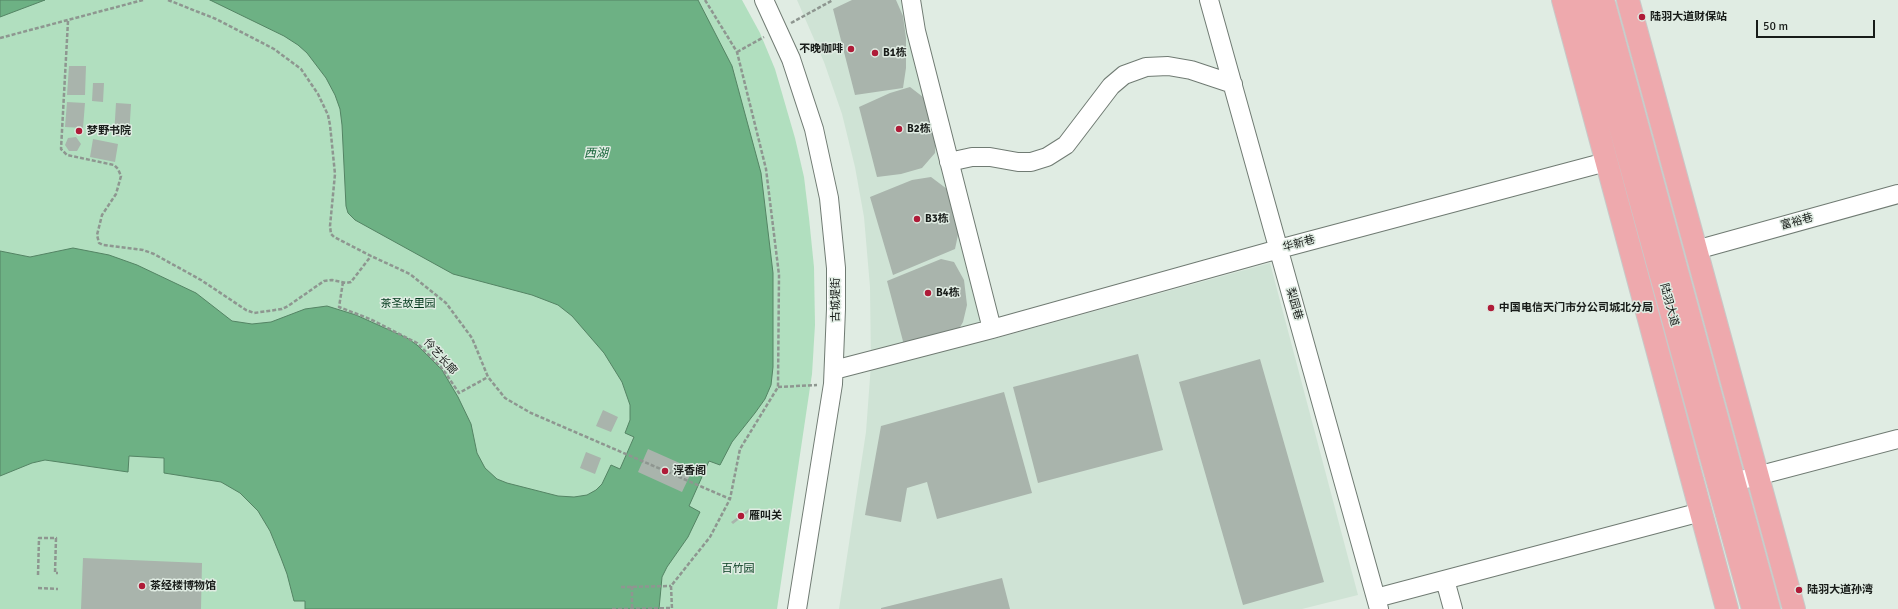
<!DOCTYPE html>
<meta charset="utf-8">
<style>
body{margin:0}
#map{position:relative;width:1898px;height:609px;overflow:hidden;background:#e0ece3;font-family:Signika,sans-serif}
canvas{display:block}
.scale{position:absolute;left:1756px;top:20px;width:119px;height:18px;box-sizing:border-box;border:2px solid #181c19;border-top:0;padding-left:5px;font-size:12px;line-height:14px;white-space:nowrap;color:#181c19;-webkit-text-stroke:3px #e0ece3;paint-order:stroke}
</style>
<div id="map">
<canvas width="1898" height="609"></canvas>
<div class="scale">50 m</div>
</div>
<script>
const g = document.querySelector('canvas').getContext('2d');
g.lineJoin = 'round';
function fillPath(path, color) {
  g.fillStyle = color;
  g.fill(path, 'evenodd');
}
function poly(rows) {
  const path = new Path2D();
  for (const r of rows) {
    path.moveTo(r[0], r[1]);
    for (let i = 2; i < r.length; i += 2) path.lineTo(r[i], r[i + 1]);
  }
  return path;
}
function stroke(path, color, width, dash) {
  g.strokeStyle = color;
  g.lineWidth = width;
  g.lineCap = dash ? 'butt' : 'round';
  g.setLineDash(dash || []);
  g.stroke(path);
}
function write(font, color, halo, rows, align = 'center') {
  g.font = font + ' Signika,"Noto Sans SC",sans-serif';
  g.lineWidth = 3;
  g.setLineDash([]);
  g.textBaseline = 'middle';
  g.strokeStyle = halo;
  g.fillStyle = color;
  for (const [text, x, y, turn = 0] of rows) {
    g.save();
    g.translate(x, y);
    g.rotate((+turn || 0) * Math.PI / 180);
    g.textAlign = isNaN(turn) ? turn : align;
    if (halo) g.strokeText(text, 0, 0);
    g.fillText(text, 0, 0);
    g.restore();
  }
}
fillPath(poly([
 [797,0,905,0,914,52,990,340,1270,263,1358,595,1302,609,839,609,866,432,871,364,870,287,864,217,855,167,842,114,824,62]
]), '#cfe3d5');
fillPath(poly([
 [0,0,742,0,760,33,775,69,795,138,804,177,809,218,814,267,815,325,812,374,777,609,0,609]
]), '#b1dfbf');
const water = poly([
 [0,0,45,0,0,17,0,0],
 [210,0,698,0,732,66,761,173,773,273,773,367,771,385,765,399,755,413,732,442,720,465,709,461,689,506,700,512,688,537,667,567,662,577,659,609,305,609,305,601,294,601,287,574,281,558,270,531,258,511,240,493,221,482,164,473,164,458,129,456,128,472,45,460,32,463,0,476,0,251,30,257,73,248,109,255,137,265,196,293,232,321,252,324,271,322,305,309,327,306,356,315,407,338,417,345,442,370,458,397,471,424,477,453,485,468,497,479,507,483,558,496,574,497,587,495,596,490,602,484,611,465,620,469,634,437,625,433,630,420,630,405,622,382,604,353,572,316,558,305,532,295,453,274,355,220,348,213,346,206,342,125,340,109,335,95,326,78,307,53,298,45,284,36,210,0]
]);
fillPath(water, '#6db184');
stroke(water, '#548464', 1);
fillPath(poly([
 [852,0,896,0,903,16,906,38,906,68,903,88,855,95,833,9],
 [69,66,86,66,85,95,67,95],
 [93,83,104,83,103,102,92,101],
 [910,87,923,97,936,138,935,153,922,168,901,174,877,177,859,107,890,93],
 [67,102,85,103,83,128,65,127],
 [116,103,131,104,129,137,114,136],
 [76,137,81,144,77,151,69,151,65,145,68,138],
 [93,139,118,144,115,162,90,157],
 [931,177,947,189,959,230,955,249,893,275,870,197,912,180],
 [941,259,954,262,964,280,967,305,963,322,956,334,904,345,887,281],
 [1138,354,1163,450,1038,483,1013,387],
 [1260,359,1324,582,1243,605,1179,382],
 [1004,392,1032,493,937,519,927,482,907,488,901,522,865,515,881,426],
 [603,410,618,417,611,432,596,426],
 [648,449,693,469,682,492,638,472],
 [586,452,601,458,595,474,580,468],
 [749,509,750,511,733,524,731,522],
 [83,558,202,563,201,609,81,609],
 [1002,578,1010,609,881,609,881,608]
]), '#a9b4ac');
const minor = poly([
 [764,0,791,59,814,129,829,198,836,268,836,309,833,384,797,609],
 [911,0,916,31,992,329],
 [1209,0,1379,609],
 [949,162,972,157,990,157,1018,162,1031,162,1047,157,1066,145,1111,86,1124,75,1146,67,1168,66,1191,70,1233,84],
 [1696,250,1898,194],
 [834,370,992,329,1279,249,1606,162],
 [1734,482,1898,439],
 [1445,580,1453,609],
 [1376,598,1701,512]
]);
const major = poly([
 [1563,0,1727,609],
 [1585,0,1753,609],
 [1603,0,1769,609],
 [1628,0,1794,609]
]);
stroke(minor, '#707b73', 20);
stroke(major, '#c8c9c8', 24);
stroke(poly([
 [168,0,216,19,274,49,301,69,318,94,328,115,330,125,335,174,330,226,331,234,334,237,371,256,410,274,446,303,472,338,488,377,505,398,531,413,730,499,710,537,671,586,672,609],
 [705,0,737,52,766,169,779,275,778,387,740,449,730,499],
 [68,21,61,149,67,155,114,165,118,169,121,176,116,194,102,215,97,235,99,243,103,245,143,250,154,254,201,280,246,310,254,313,282,309,288,306,324,281,332,280,346,283,351,282,371,256],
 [791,23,833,0],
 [0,38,143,0],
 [737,52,764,37],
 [343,282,339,307,370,319,417,343,442,368,459,393,488,377],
 [778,387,817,385],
 [38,575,39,538,56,538,55,573,58,573],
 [632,586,632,609],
 [621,587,671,586],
 [38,588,58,589],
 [612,609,672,608]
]), '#8e9690', 2.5, [4, 2]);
stroke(minor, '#fff', 18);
stroke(major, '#eea9ad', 22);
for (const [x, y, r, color] of [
 [1642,17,4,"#af1b38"],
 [851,49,4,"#af1b38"],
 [875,53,4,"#af1b38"],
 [899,129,4,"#af1b38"],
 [79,131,4,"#af1b38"],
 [917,219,4,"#af1b38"],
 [928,293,4,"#af1b38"],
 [1491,308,4,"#af1b38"],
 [665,471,4,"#af1b38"],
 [741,516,4,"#af1b38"],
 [142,586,4,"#af1b38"],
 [1799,590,4,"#af1b38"]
]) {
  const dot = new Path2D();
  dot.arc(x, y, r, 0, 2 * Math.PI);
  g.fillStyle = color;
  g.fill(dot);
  stroke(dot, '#e0ece3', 1.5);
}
write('bold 11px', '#181c19', '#e0ece3', [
 ["陆羽大道财保站",1650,17],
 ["不晚咖啡",843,49,"right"],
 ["B1栋",883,53],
 ["B2栋",907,129],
 ["梦野书院",87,131],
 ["B3栋",925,219],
 ["B4栋",936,293],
 ["中国电信天门市分公司城北分局",1499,308],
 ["浮香阁",673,471],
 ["雁叫关",749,516],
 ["茶经楼博物馆",150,586],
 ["陆羽大道孙湾",1807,590]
], 'left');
write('11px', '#181c19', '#e0ece3', [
 ["富裕巷",1797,222,-15],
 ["华新巷",1299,244,-15],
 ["古城堤街",836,300,-90],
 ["梨园巷",1294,304,74],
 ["陆羽大道",1669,305,75],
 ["伶艺长廊",440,357,48]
]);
write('11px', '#00371a', '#e0ece3', [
 ["茶圣故里园",408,304],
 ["百竹园",738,569]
]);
write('italic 12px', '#17643a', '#e0ece3', [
 ["西湖",596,154]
]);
</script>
